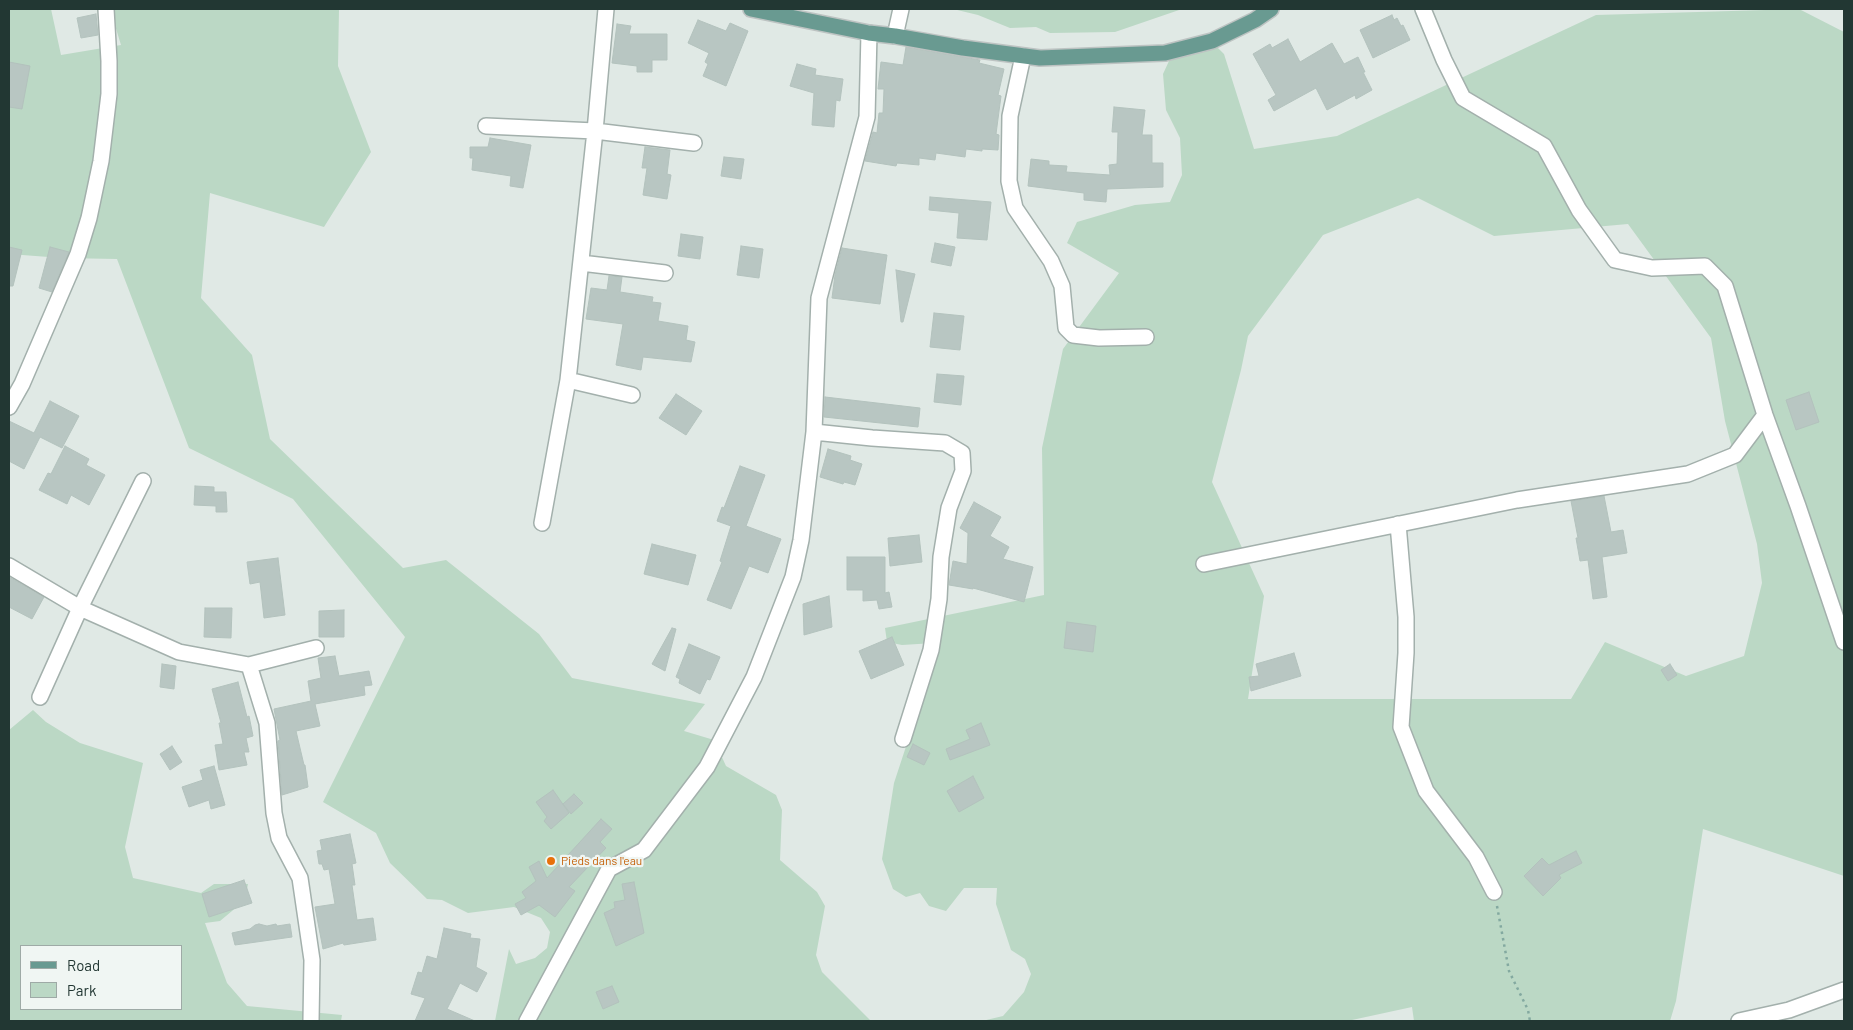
<!DOCTYPE html>
<style>
body{margin:0}
#map{position:relative;width:1853px;height:1030px;overflow:hidden;background:#e0e9e5;font-family:Barlow,sans-serif}
canvas{display:block}
.frame{position:absolute;inset:0;border:10px solid #223733;pointer-events:none}
.legend{position:absolute;left:20px;top:945px;width:162px;height:65px;box-sizing:border-box;background:#f0f6f3;border:1px solid #9eaaa6;margin:0;padding:6px 9px;list-style:none;font-size:15px;color:#223733}
.legend li{display:flex;align-items:center;gap:10px;height:25px}
.legend b{width:25px;border:1px solid #9eaaa6}
</style>
<div id="map">
<canvas width="1853" height="1030"></canvas>
<div class="frame"></div>
<ul class="legend">
<li><b style="height:6px;background:#699a91"></b>Road</li>
<li><b style="height:14px;background:#bbd8c5"></b>Park</li>
</ul>
</div>
<script>
const g = document.querySelector('canvas').getContext('2d');
g.lineJoin = 'round';
function fillPath(path, color) {
  g.fillStyle = color;
  g.fill(path, 'evenodd');
}
function poly(rows) {
  const path = new Path2D();
  for (const r of rows) {
    path.moveTo(r[0], r[1]);
    for (let i = 2; i < r.length; i += 2) path.lineTo(r[i], r[i + 1]);
  }
  return path;
}
function stroke(path, color, width, dash) {
  g.strokeStyle = color;
  g.lineWidth = width;
  g.lineCap = dash ? 'butt' : 'round';
  g.setLineDash(dash || []);
  g.stroke(path);
}
function write(font, color, halo, rows, align = 'center') {
  g.font = font + ' Barlow,sans-serif';
  g.lineWidth = 4.5;
  g.setLineDash([]);
  g.textBaseline = 'middle';
  g.strokeStyle = halo;
  g.fillStyle = color;
  for (const [text, x, y, turn = 0] of rows) {
    g.save();
    g.translate(x, y);
    g.rotate((+turn || 0) * Math.PI / 180);
    g.textAlign = isNaN(turn) ? turn : align;
    if (halo) g.strokeText(text, 0, 0);
    g.fillText(text, 0, 0);
    g.restore();
  }
}
fillPath(poly([
 [9,9,51,9,61,55,121,45,110,9,339,9,338,66,371,152,324,227,210,193,201,298,252,355,270,439,403,568,446,560,539,634,572,678,705,704,684,731,714,740,726,766,776,795,782,810,780,860,817,892,825,906,816,955,822,972,871,1021,495,1021,509,949,516,964,535,958,547,948,550,932,541,918,514,907,468,913,442,900,427,899,390,863,376,833,323,802,405,637,293,499,189,448,117,259,62,258,9,254],
 [953,9,1182,9,1115,32,1050,33,1036,27,1010,28,978,15],
 [1799,9,1844,32,1844,876,1703,829,1676,1001,1670,1021,1414,1021,1412,1007,1352,1020,1352,1021,982,1021,1003,1016,1024,992,1031,974,1025,959,1011,950,996,904,997,888,964,888,946,911,929,906,920,893,906,897,893,889,882,859,894,783,920,704,914,678,934,643,902,645,887,642,885,628,1044,595,1042,448,1063,349,1119,273,1067,243,1077,222,1135,205,1170,202,1182,175,1180,138,1166,110,1163,74,1169,61,1199,49,1217,47,1224,54,1254,149,1337,136,1596,15],
 [1418,198,1494,236,1628,224,1711,338,1725,421,1757,544,1762,583,1744,656,1686,676,1605,642,1571,699,1248,699,1264,596,1212,482,1241,370,1248,336,1323,235],
 [33,710,46,722,80,743,143,763,125,847,133,878,201,893,214,884,248,884,245,899,232,911,220,921,205,923,227,983,247,1006,342,1015,341,1021,9,1021,9,730],
 [21,946,181,946,181,1009,21,1009]
]), '#bbd8c5');
const building = poly([
 [96,14,98,35,81,38,77,18,96,14],
 [1392,15,1394,20,1397,18,1401,26,1403,25,1410,40,1373,58,1360,30,1392,15],
 [698,20,726,31,730,23,748,31,726,86,703,76,708,64,705,62,709,53,688,43,698,20],
 [617,24,631,26,629,34,667,34,667,60,652,60,652,72,637,72,637,66,612,63,617,24],
 [1288,39,1300,62,1332,43,1344,64,1358,57,1365,72,1363,72,1372,90,1356,99,1355,95,1327,110,1316,88,1274,111,1268,100,1276,95,1253,54,1270,44,1272,48,1288,39],
 [906,47,980,60,979,63,1004,69,998,95,1001,96,996,134,999,135,998,150,982,149,982,151,966,149,965,157,936,153,935,160,919,158,919,165,897,163,896,166,865,161,873,132,877,133,879,113,883,113,884,89,878,89,881,62,903,65,906,47],
 [9,62,30,66,22,109,9,107,9,62],
 [797,64,816,69,815,75,843,79,840,101,836,100,834,127,812,125,814,93,790,86,797,64],
 [1114,107,1145,110,1142,135,1152,135,1152,163,1163,163,1163,187,1107,189,1106,202,1084,200,1084,193,1028,186,1031,159,1049,161,1049,165,1067,166,1066,172,1110,175,1109,165,1117,164,1118,132,1112,132,1114,107],
 [490,138,531,145,523,188,510,186,511,176,472,170,473,158,470,158,470,147,488,147,490,138],
 [645,147,670,150,667,174,671,175,667,199,643,195,647,168,642,168,645,147],
 [724,157,744,159,741,179,721,176,724,157],
 [930,197,991,202,987,240,957,238,959,213,929,210,930,197],
 [681,234,703,237,700,259,678,256,681,234],
 [935,243,955,247,951,266,931,262,935,243],
 [741,246,763,249,759,278,737,275,741,246],
 [9,247,22,250,13,286,9,286,9,247],
 [50,247,69,252,52,292,39,288,50,247],
 [842,248,887,255,880,304,832,298,835,275,842,248],
 [896,270,915,274,903,322,901,322,896,270],
 [609,276,622,277,620,292,653,297,652,302,661,303,658,321,688,326,686,340,695,342,691,362,643,357,641,370,616,365,623,324,586,319,591,288,607,290,609,276],
 [934,313,964,316,960,350,930,347,934,313],
 [937,374,964,376,961,405,934,402,937,374],
 [1809,392,1819,422,1796,430,1786,400,1809,392],
 [676,394,702,411,686,435,659,418,676,394],
 [825,397,920,408,918,427,824,417,825,397],
 [50,401,79,416,62,448,40,437,24,469,9,461,9,421,34,433,50,401],
 [65,446,89,459,86,465,105,475,89,505,71,495,67,504,39,490,48,473,51,474,65,446],
 [828,449,851,456,850,460,862,464,855,485,844,482,843,484,820,477,828,449],
 [740,466,765,475,746,526,781,539,768,573,749,566,731,609,707,600,722,562,720,561,731,526,717,521,722,507,724,508,740,466],
 [195,486,214,487,214,492,226,492,227,512,216,512,216,506,194,505,195,486],
 [1604,496,1611,532,1623,530,1627,553,1602,557,1607,597,1593,599,1588,560,1580,561,1576,538,1578,538,1571,501,1604,496],
 [974,502,1001,517,990,536,1009,547,1003,559,1033,567,1024,602,973,588,973,589,949,585,953,561,967,564,968,533,960,528,974,502],
 [919,535,922,562,890,566,888,538,919,535],
 [652,544,696,555,688,585,644,574,652,544],
 [847,557,885,557,885,593,889,592,892,607,879,609,877,600,863,601,863,590,847,590,847,557],
 [278,558,285,615,264,618,260,582,250,584,247,562,278,558],
 [9,577,44,597,32,619,9,607,9,577],
 [829,596,832,627,804,635,803,604,829,596],
 [205,608,232,608,231,638,204,637,205,608],
 [344,610,344,637,319,637,319,611,344,610],
 [1067,622,1096,626,1093,652,1064,648,1067,622],
 [672,628,676,629,665,671,652,664,672,628],
 [892,637,904,665,871,679,859,651,892,637],
 [689,644,720,657,710,680,707,679,700,694,679,683,680,679,676,677,689,644],
 [1294,653,1301,676,1251,691,1249,677,1259,676,1256,664,1294,653],
 [335,656,339,676,369,671,372,685,364,686,365,695,315,704,320,726,296,731,304,765,305,765,308,787,282,795,278,741,280,740,274,709,311,701,308,681,321,678,318,658,335,656],
 [162,664,176,666,174,689,160,687,162,664],
 [1670,664,1677,675,1668,681,1661,670,1670,664],
 [238,682,247,717,249,716,253,736,246,738,249,752,244,752,247,765,219,770,215,745,223,744,219,723,221,723,212,689,238,682],
 [981,723,990,745,950,760,946,749,970,739,966,730,981,723],
 [913,744,930,753,924,765,907,757,913,744],
 [172,746,182,762,170,770,160,754,172,746],
 [214,766,225,805,211,809,209,800,189,807,182,787,203,780,200,770,214,766],
 [973,776,984,798,959,812,947,791,973,776],
 [553,790,569,813,551,829,544,821,547,817,536,802,553,790],
 [574,794,583,803,571,814,563,804,574,794],
 [601,819,612,829,600,842,606,848,569,887,575,891,555,917,539,905,521,915,515,904,526,898,522,892,536,881,529,867,539,861,547,878,601,819],
 [350,834,356,863,352,864,355,885,352,885,357,920,373,918,376,940,344,945,343,943,323,949,315,907,335,904,329,869,324,870,322,864,319,864,317,851,322,850,320,840,350,834],
 [1576,851,1582,863,1559,875,1561,878,1543,896,1524,876,1542,858,1549,865,1576,851],
 [244,880,252,903,209,917,202,894,244,880],
 [634,882,644,933,616,946,604,913,615,908,614,902,625,900,622,884,634,882],
 [259,924,267,926,276,924,277,926,290,924,292,937,235,945,232,933,250,929,255,925,259,924],
 [444,928,471,934,470,938,480,939,476,967,487,973,477,992,460,983,447,1009,475,1021,415,1021,425,998,411,994,418,972,422,973,427,956,437,959,444,928],
 [612,986,619,1002,603,1009,596,992,612,986]
]);
fillPath(building, '#b8c6c2');
stroke(building, '#b3c2bd', 1);
const minor = poly([
 [1423,9,1444,60,1463,98,1544,146,1579,210,1615,260,1652,268,1705,266,1725,286,1765,415,1798,506,1844,642],
 [895,36,901,9],
 [1023,56,1010,116,1009,181,1015,208,1051,261,1062,286,1066,328,1073,335,1099,338,1146,337],
 [486,126,595,131,694,143],
 [581,263,665,273],
 [568,380,632,395],
 [9,407,22,384,78,254,89,218,101,161,109,94,109,61,106,9],
 [814,432,872,438,945,443,962,453,963,471,949,508,941,557,939,599,931,650,903,739],
 [542,523,568,380,595,131,606,9],
 [1398,524,1406,617,1406,653,1401,727,1426,791,1476,857,1494,892],
 [1204,564,1517,500,1688,474,1735,455,1765,415],
 [9,566,80,608,179,652,249,665,316,648],
 [249,665,267,723,274,813,279,838,300,878,312,960,311,1021],
 [40,697,80,608,143,481],
 [527,1021,609,869,644,850,707,767,754,677,793,577,801,540,814,432,819,298,867,117,869,33],
 [1739,1021,1789,1010,1844,990]
]);
const major = poly([
 [751,9,869,33,895,36,963,48,1040,58,1165,53,1212,41,1255,20,1271,9]
]);
stroke(minor, '#a3b0ac', 18);
stroke(major, '#bdc3c2', 18);
stroke(poly([
 [1497,906,1509,971,1528,1010,1530,1021]
]), '#83a9a0', 2.5, [2.5, 4]);
stroke(minor, '#fff', 15);
stroke(major, '#699a91', 15);
for (const [x, y, r, color] of [
 [551,861,5,"#e8710a"]
]) {
  const dot = new Path2D();
  dot.arc(x, y, r, 0, 2 * Math.PI);
  g.fillStyle = color;
  g.fill(dot);
  stroke(dot, '#f0f6f3', 2);
}
write('12px', '#c56008', '#f0f6f3', [
 ["Pieds dans l'eau",561,861]
], 'left');
</script>
